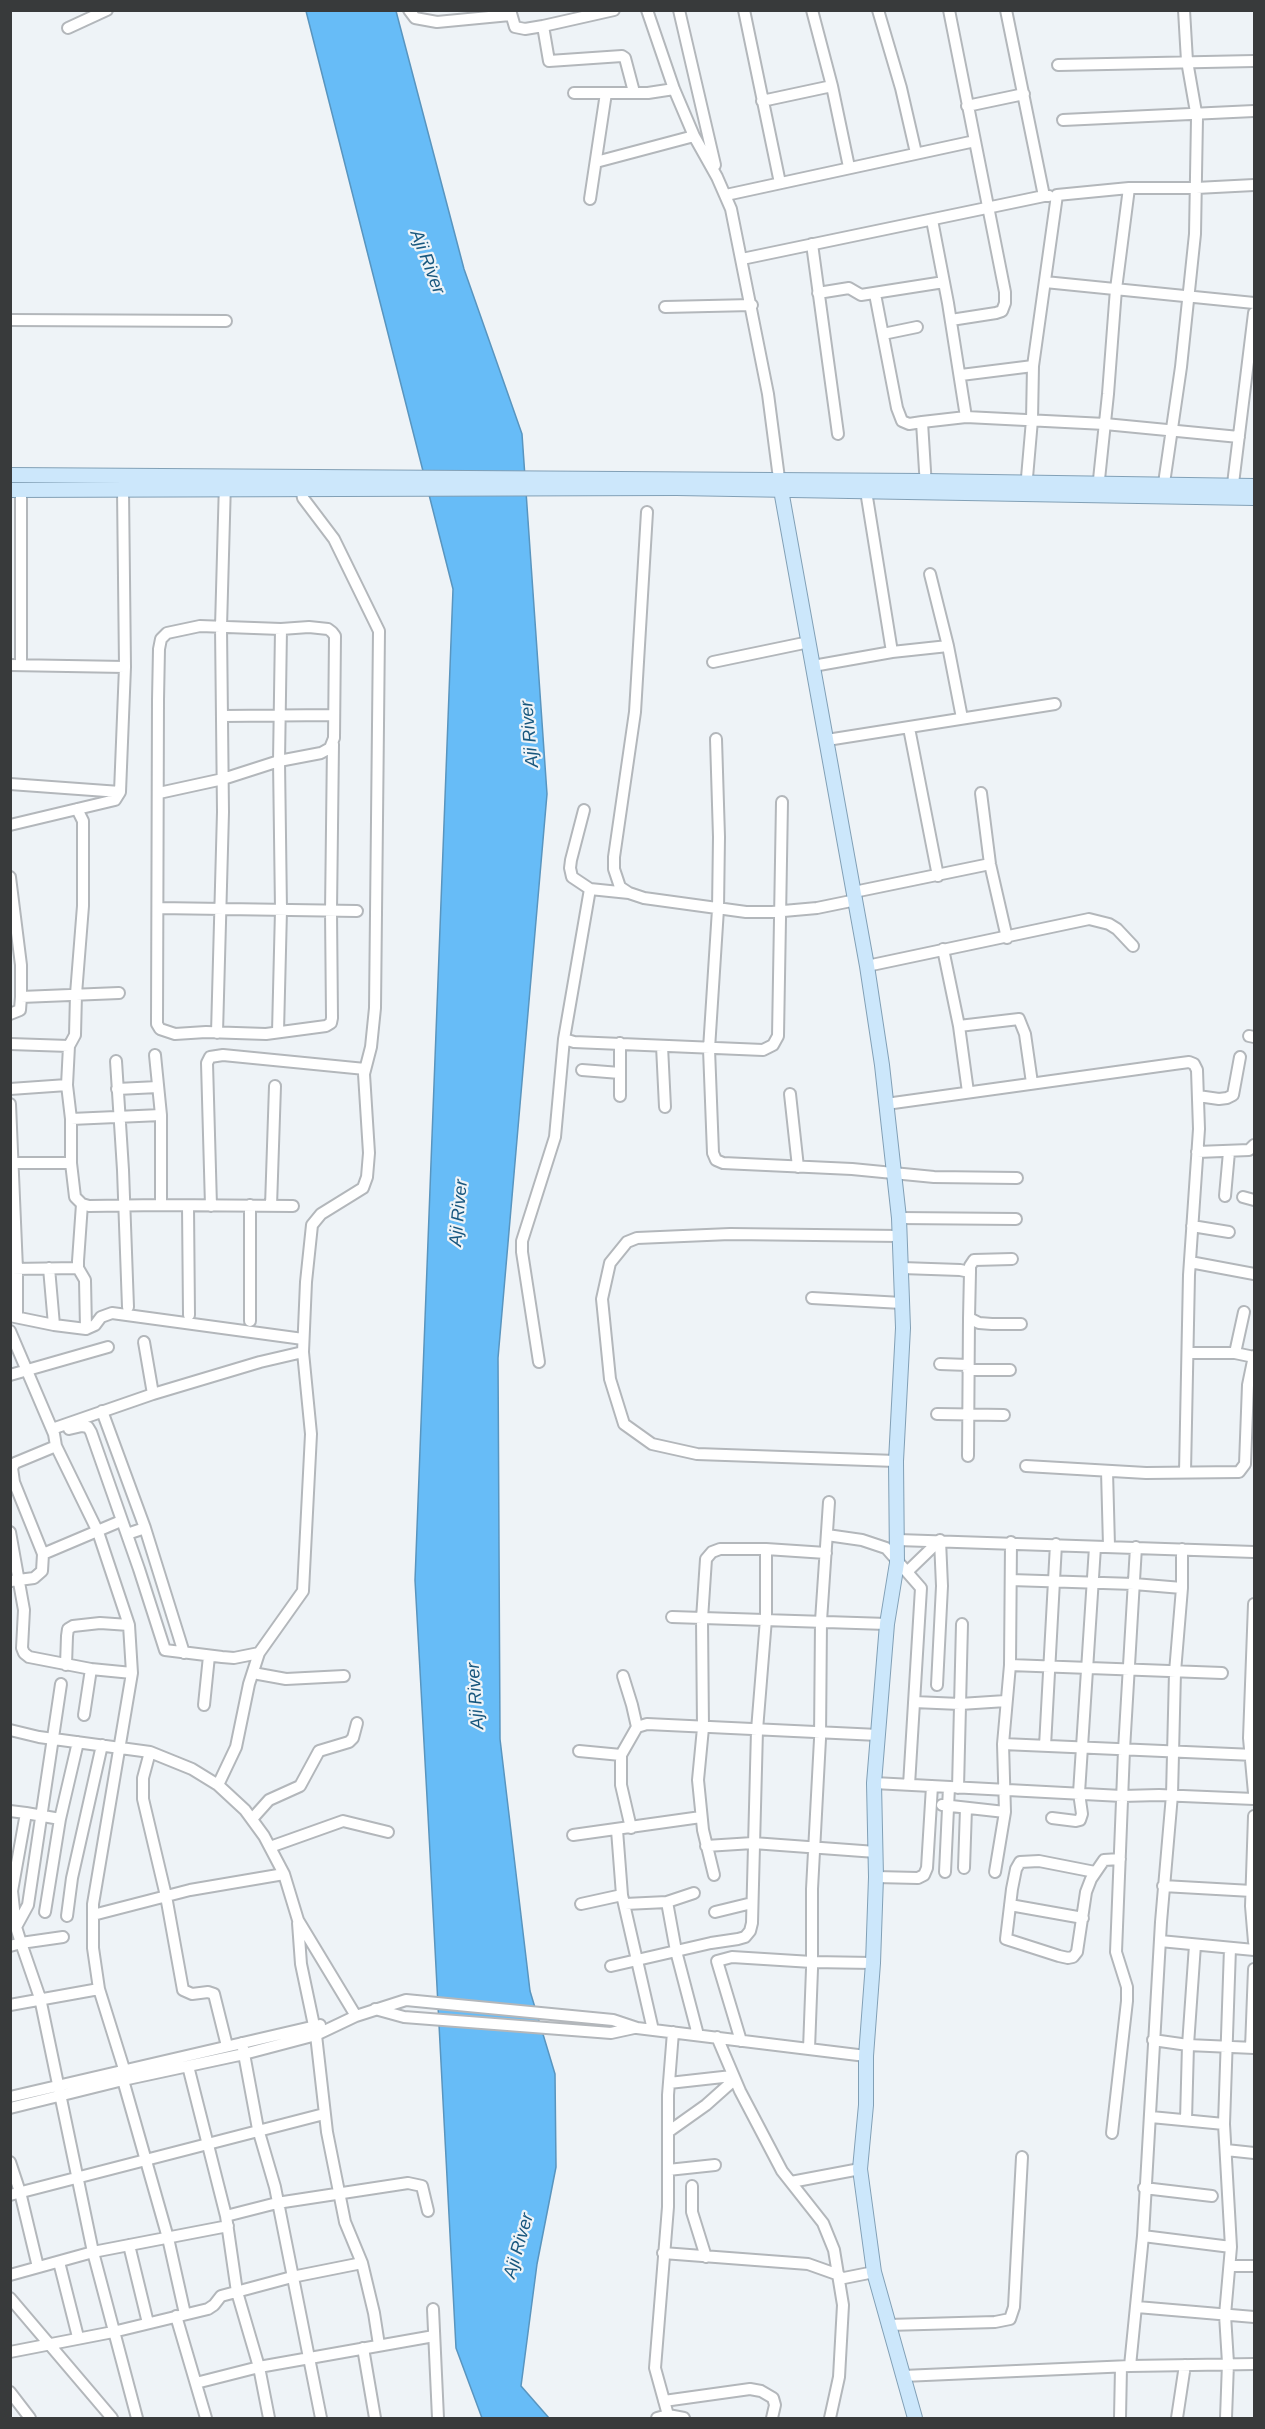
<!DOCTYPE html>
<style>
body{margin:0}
#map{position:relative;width:1265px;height:2429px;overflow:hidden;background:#eef3f7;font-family:Arial,sans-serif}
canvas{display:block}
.frame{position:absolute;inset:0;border:12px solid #383a3b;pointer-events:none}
</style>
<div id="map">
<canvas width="1265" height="2429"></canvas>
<div class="frame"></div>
</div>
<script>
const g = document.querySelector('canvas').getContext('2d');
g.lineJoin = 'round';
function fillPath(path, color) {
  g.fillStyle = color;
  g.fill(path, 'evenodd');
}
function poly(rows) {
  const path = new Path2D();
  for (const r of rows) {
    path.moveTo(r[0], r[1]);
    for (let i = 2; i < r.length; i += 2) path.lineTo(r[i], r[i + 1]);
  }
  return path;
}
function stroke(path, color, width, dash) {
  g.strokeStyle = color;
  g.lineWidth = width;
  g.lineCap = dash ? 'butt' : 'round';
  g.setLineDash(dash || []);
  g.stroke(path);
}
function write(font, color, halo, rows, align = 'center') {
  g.font = font + ' Arial,sans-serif';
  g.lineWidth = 4.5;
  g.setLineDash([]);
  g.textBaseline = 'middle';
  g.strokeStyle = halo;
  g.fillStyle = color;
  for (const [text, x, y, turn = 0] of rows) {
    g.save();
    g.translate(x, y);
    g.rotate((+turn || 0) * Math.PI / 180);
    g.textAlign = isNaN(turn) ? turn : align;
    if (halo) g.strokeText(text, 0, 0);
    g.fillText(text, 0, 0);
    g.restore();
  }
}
const water = poly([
 [306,11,396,11,464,269,522,434,547,794,498,1358,500,1739,530,1991,555,2074,556,2167,537,2264,521,2386,549,2418,482,2418,456,2348,428,1815,415,1580,453,589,306,11]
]);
fillPath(water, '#67bcf7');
stroke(water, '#5995bf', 1.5);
const minor = poly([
 [409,10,415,18,437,22,510,15],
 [510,10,515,27,525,29,543,26,549,61,622,56,625,58,634,92],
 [647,10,674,89,694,136,717,177,731,209,768,394,780,486],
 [679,10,715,165],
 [744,10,780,183],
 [812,10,832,86,849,167],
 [878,10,901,88,916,153],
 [949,10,1005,292,1005,303,1002,311,996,313,951,320],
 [1006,10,1044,196,1049,196],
 [543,26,614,10],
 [68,28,107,10],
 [1058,65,1254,61],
 [574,93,648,93,674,89],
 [762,101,832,86],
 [967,106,1024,94],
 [1063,120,1254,111],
 [596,162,694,136],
 [726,195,975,141],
 [590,199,606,93],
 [812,244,838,434],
 [742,259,1044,196],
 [1045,282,1254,303],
 [818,293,849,288,861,295,944,282],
 [875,294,897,408,902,421,909,424,922,422],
 [665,307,752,305],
 [10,320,226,321],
 [883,334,917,327],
 [961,375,1033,366],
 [966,417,1105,424,1239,437],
 [926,487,922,422,966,417,948,303,932,220],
 [1026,489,1032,420,1033,366,1057,195,1129,188,1196,188,1254,185],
 [1098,489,1108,394,1116,289,1129,188],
 [1163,490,1181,367,1195,234,1197,118,1187,61,1184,10],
 [866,491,892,652],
 [1232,492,1254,313],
 [647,512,635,712,614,857,614,869,620,887,629,893,644,898,746,912,772,912,817,908,856,900],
 [930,574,948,646,962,718],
 [713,662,809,642],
 [10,665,125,667],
 [21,665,21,490],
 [813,666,892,652,948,646],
 [222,716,334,715],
 [909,728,938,876],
 [716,739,719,837,718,909,709,1049,713,1153,716,1160,723,1163,852,1169,934,1177,1017,1178],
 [827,740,1055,704],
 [10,784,120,792],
 [159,793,223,779,279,761,321,753,330,748,334,738,335,636,332,632,328,629,309,627,281,629,200,626,167,633,161,639,159,649,158,700,157,1024,160,1029,175,1034,206,1032,266,1034,326,1026,331,1023,332,1018,331,911,333,744],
 [981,793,990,864,1007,938],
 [584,810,571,860,570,868,572,877,590,889,629,893],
 [10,825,115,800,120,792,125,667,123,490],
 [10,877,21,965,21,997,20,1010,10,1014],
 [590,889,564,1039,574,1042,763,1050,773,1045,778,1036,782,802],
 [854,892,990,864],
 [158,908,357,911],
 [943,949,959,1026,968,1092],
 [867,966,1089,919,1109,924,1117,929,1133,946],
 [21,997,119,993],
 [959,1026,1019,1019,1025,1034,1032,1083],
 [278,1032,281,910,279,761,281,629],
 [217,1033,223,812,221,627,225,482],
 [1249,1036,1254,1037],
 [10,1044,69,1046,67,1085,71,1119,71,1163,10,1163],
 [69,1046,75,1035,76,994,83,906,83,821,77,809],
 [662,1046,665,1107],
 [116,1061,123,1170,128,1307],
 [582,1070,620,1073],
 [10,1089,67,1085],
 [117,1089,158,1087],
 [790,1094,798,1167],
 [620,1096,620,1043],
 [1198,1096,1219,1099,1227,1098,1233,1095,1240,1057],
 [10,1104,17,1269,17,1317],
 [886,1104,1174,1064,1189,1062,1194,1064,1197,1070,1199,1129,1189,1275,1185,1472],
 [161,1115,161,1205,293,1206],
 [71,1119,161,1115,155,1055],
 [1197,1152,1249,1150,1254,1145],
 [71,1163,75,1197,82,1204,89,1206,161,1205],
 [1225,1196,1229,1152],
 [1243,1197,1254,1200],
 [82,1204,78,1261,78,1268,85,1280,86,1329],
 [250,1205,250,1321],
 [188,1206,189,1315],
 [211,1206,207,1063,210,1057,223,1055,365,1069],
 [271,1206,275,1086],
 [899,1218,1016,1219],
 [1192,1226,1229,1232],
 [1190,1262,1254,1274],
 [49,1268,54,1325],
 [902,1268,960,1270,970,1272,969,1318,979,1323,992,1324,1021,1324],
 [12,1269,78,1268],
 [970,1272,970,1266,974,1260,1012,1259],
 [812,1298,902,1303],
 [10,1316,54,1325,86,1329,95,1325,101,1317,112,1313,303,1339],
 [10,1331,54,1434,56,1446,98,1532,129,1625,132,1673,93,1904,93,1948,99,1989,124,2069,123,2080,168,2238,185,2314],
 [144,1342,153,1394],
 [1188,1353,1235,1353,1254,1357],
 [1235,1353,1244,1312],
 [539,1362,522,1252,522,1241,555,1137,564,1039],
 [940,1364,968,1365],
 [968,1370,1010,1370],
 [10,1375,108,1347],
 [102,1411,145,1528,127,1534],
 [937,1414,1004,1415],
 [52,1429,153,1394,260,1362,303,1352,306,1282,312,1225,321,1214,363,1188,367,1177,369,1153,364,1074,371,1047,375,1008,379,631,334,539,303,498,300,483],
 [69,1429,82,1426,88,1427,91,1432,139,1569,165,1650,222,1657,234,1658,259,1653],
 [968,1456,969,1318],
 [896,1461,697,1454,652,1444,624,1424,610,1379,602,1299,610,1263,627,1242,637,1238,730,1234,900,1236],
 [1026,1466,1146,1473,1239,1472,1245,1464,1248,1385,1254,1356],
 [1107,1471,1109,1546],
 [145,1528,184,1653],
 [10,1532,24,1610,22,1648,24,1653,29,1657,91,1669],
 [827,1535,862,1540,886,1548,921,1588,909,1785],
 [898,1540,1254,1552],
 [43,1554,14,1482,12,1468,15,1463,56,1446],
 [908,1571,940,1540],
 [1011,1580,1134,1584,1182,1588],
 [11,1581,34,1578,42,1571,43,1554,121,1521],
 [1254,1604,1249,1738,1254,1793],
 [672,1617,887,1624],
 [66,1665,67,1636,68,1629,73,1626,100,1623,129,1625],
 [1010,1665,1222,1673],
 [253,1673,286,1679,344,1676],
 [623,1676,632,1705,637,1727],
 [937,1685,942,1586,940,1540],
 [914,1702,960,1704,1006,1701],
 [204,1705,209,1656],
 [84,1715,91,1669,132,1673],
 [10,1730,39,1737,150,1752,192,1769,218,1785,245,1810,264,1836,284,1874,298,1920,356,2016],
 [1003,1744,1254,1755],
 [1045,1746,1056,1544],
 [579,1751,621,1755],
 [150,1752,143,1778,143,1799,166,1896,183,1990,192,1994,208,1992,214,1994,227,2046],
 [874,1783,1122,1796,1159,1795,1254,1799],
 [218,1785,236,1747,249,1684,259,1653,303,1591,311,1434,303,1352],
 [958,1788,962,1624],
 [942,1805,1005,1812],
 [10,1811,26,1813],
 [1254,1816,1251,1906,1254,1942],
 [1052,1818,1076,1821,1080,1820,1082,1814,1079,1793,1095,1547],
 [60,1819,26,1813,12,1891,16,1927,21,1943,63,1937],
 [252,1819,269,1800,300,1786,319,1751,349,1742,353,1738,357,1723],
 [631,1828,621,1785,621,1755,637,1727,647,1724,878,1735],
 [617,1830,622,1895,653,2030],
 [573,1835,701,1817],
 [706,1846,753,1843,876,1852],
 [270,1847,343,1821,388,1832],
 [964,1868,966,1808],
 [945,1872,949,1787],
 [995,1872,1005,1812,1003,1744,1010,1665,1011,1542],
 [1095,1872,1039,1861,1020,1862,1016,1869,1012,1889,1006,1939,1059,1956,1068,1958,1073,1957,1077,1952,1086,1892,1091,1879,1104,1860,1120,1859],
 [714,1875,703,1830,698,1780,703,1728,702,1619,706,1559,712,1552,720,1549,766,1549,826,1553],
 [876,1877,918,1878,924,1875,927,1868,932,1786],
 [1163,1886,1252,1891],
 [667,1902,676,1951,698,2035],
 [581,1904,622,1895],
 [625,1904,667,1902,694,1893],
 [1010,1905,1083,1918],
 [45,1912,60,1819,78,1742],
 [715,1912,752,1903],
 [93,1915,190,1890,284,1874],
 [67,1916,72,1878,102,1745],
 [298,1923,301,1964,316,2035,327,2132,345,2222,362,2263,374,2313,379,2345],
 [16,1927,28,1905,61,1684],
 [1160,1941,1254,1950],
 [10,1946,21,1943,40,1998,93,2252,137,2418],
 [611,1966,711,1943,738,1939,745,1937,750,1931,752,1923,757,1730,766,1619,766,1549],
 [10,2005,99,1989],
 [375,2009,404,2017,611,2033,634,2028],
 [717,2037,740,2091,782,2171,823,2223,834,2250,843,2305,839,2377,830,2418],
 [1153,2040,1188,2045,1254,2048],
 [741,2041,717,1961,732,1957,812,1962,873,1963],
 [242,2043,258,2129,275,2187,321,2418],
 [1251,2048,1254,1969],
 [809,2049,812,1969,812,1889,820,1739,821,1621,829,1502],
 [188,2066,226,2216,237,2292,259,2367,269,2418],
 [669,2083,732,2076],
 [10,2097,320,2025],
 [10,2108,123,2080,244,2054,316,2035,356,2016,406,2000,613,2020,637,2028,866,2056],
 [1151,2117,1224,2124,1231,2247,1225,2315,1228,2363,1226,2418],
 [1186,2120,1188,2045,1195,1945],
 [1224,2124,1230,1948],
 [668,2132,706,2105,734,2080],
 [1112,2133,1127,2001,1127,1987,1116,1952,1124,1750,1136,1547],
 [1226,2150,1254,2153],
 [10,2162,20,2192,38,2267],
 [668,2170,715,2165],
 [791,2182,860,2169],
 [692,2186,692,2212,706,2257],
 [1144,2188,1212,2196],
 [10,2195,324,2114],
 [226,2216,277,2203,408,2183,422,2186,428,2211],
 [1143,2236,1231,2247],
 [129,2245,148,2323],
 [663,2253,808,2264,839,2275],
 [59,2262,78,2337],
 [1230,2266,1254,2266],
 [10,2275,93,2252,228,2226],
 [839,2279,874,2272],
 [10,2298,112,2418],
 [1137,2307,1254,2317],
 [433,2309,438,2418],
 [176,2316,206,2418],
 [888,2325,995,2322,1010,2319,1014,2307,1022,2157],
 [363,2348,375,2418],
 [10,2352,113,2332,208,2309,214,2305,221,2296,292,2277,362,2263],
 [1130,2366,1143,2236,1161,1922,1172,1795,1175,1672,1182,1588,1182,1549],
 [903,2376,1130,2366,1254,2364],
 [196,2383,259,2367,434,2336],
 [10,2392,30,2418],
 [664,2401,750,2389,761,2391,773,2398,775,2405,772,2418],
 [668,2415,655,2368,668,2207,668,2095,673,2032],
 [657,2418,668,2415,684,2418],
 [1120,2418,1121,2367],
 [1177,2418,1185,2365]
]);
const major = poly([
 [10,475,925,481,1254,486],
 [10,490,676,488,1254,498],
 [781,490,867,966,882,1065,899,1218,903,1328,896,1461,897,1563,887,1624,874,1783,876,1877,873,1963,866,2056,866,2105,860,2169,874,2272,915,2418]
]);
stroke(minor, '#b3b7bb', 14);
stroke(major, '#82a0b6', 16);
stroke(minor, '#fff', 10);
stroke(major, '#cce7fb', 14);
write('italic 18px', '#18577e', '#eef3f7', [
 ["Aji River",427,262,69],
 ["Aji River",530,734,-95],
 ["Aji River",459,1213,-85],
 ["Aji River",476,1696,-94],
 ["Aji River",519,2246,-74]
]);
</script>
